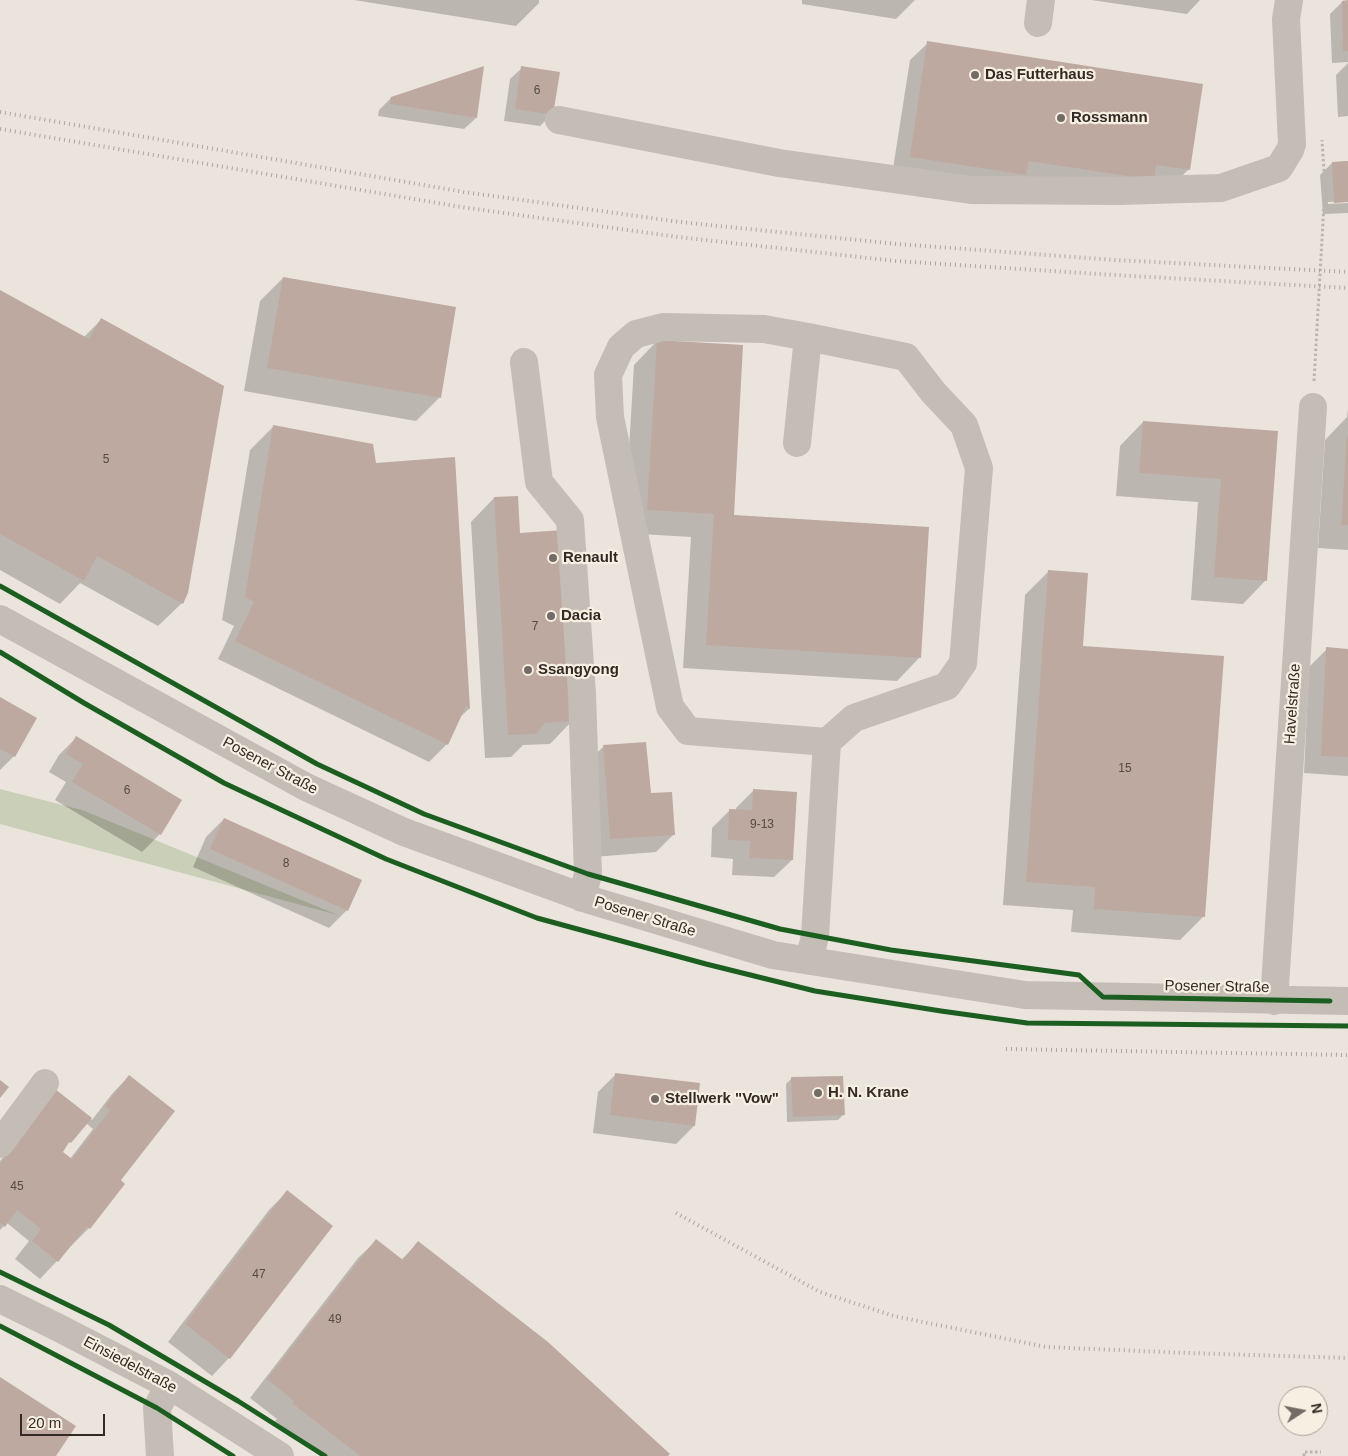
<!DOCTYPE html>
<meta charset="utf-8">
<style>
body{margin:0}
#map{position:relative;width:1348px;height:1456px;overflow:hidden;background:#eae4dd;font-family:Arial,sans-serif}
canvas{display:block}
.north{position:absolute;left:1278px;top:1386px;width:50px;height:50px;box-sizing:border-box;background:#f8efe3;border:1px solid #a9a097;border-radius:50%;rotate:79deg;font-size:14px;font-weight:700;line-height:20px;text-align:center;color:#332a25}
.north::after{content:'';display:block;margin:auto;width:18px;height:22px;background:#736b65;clip-path:polygon(50% 0,100% 100%,50% 72%,0 100%)}
.scale{position:absolute;left:20px;top:1414px;width:85px;height:22px;box-sizing:border-box;border:2px solid #332a25;border-top:0;padding-left:6px;font-size:15px;line-height:18px;white-space:nowrap;color:#332a25;-webkit-text-stroke:4px #f8efe3;paint-order:stroke}
</style>
<div id="map">
<canvas width="1348" height="1456"></canvas>
<div class="north">N</div>
<div class="scale">20 m</div>
</div>
<script>
const g = document.querySelector('canvas').getContext('2d');
g.lineJoin = 'round';
function fillPath(path, color) {
  g.fillStyle = color;
  g.fill(path, 'evenodd');
}
function poly(rows) {
  const path = new Path2D();
  for (const r of rows) {
    path.moveTo(r[0], r[1]);
    for (let i = 2; i < r.length; i += 2) path.lineTo(r[i], r[i + 1]);
  }
  return path;
}
function stroke(path, color, width, dash) {
  g.strokeStyle = color;
  g.lineWidth = width;
  g.lineCap = dash ? 'butt' : 'round';
  g.setLineDash(dash || []);
  g.stroke(path);
}
function write(font, color, halo, rows, align = 'center') {
  g.font = font + ' Arial,sans-serif';
  g.lineWidth = 4.5;
  g.setLineDash([]);
  g.textBaseline = 'middle';
  g.strokeStyle = halo;
  g.fillStyle = color;
  for (const [text, x, y, turn = 0] of rows) {
    g.save();
    g.translate(x, y);
    g.rotate((+turn || 0) * Math.PI / 180);
    g.textAlign = isNaN(turn) ? turn : align;
    if (halo) g.strokeText(text, 0, 0);
    g.fillText(text, 0, 0);
    g.restore();
  }
}
fillPath(poly([
 [0,789,82,810,338,915,0,824]
]), '#cacfb7');
fillPath(poly([
 [354,0,539,0,539,3,516,26],
 [802,0,915,0,896,19,802,4],
 [1091,0,1200,0,1187,14],
 [1342,2,1348,2,1348,62,1332,63,1330,14],
 [928,43,1189,169,1171,187,892,175,910,60],
 [1348,63,1348,116,1338,117,1336,75],
 [522,68,552,114,540,126,504,121,510,79],
 [391,98,476,118,464,129,378,116,379,110],
 [1332,163,1348,163,1348,201,1328,202,1328,204,1348,203,1348,213,1323,214,1320,175],
 [283,278,439,398,416,421,244,391,260,301],
 [0,291,83,338,101,320,182,603,158,626,80,583,60,604,0,570],
 [657,341,732,516,920,657,897,681,683,668,691,537,624,533,634,365],
 [1348,408,1348,550,1318,548,1325,440,1347,417],
 [1143,422,1277,432,1266,580,1243,604,1191,600,1198,502,1116,496,1120,446],
 [274,426,375,464,454,458,469,709,459,718,447,744,429,762,218,659,234,626,222,620,250,450],
 [494,498,519,534,573,720,550,744,523,745,511,757,485,758,471,522],
 [1049,571,1204,916,1180,940,1071,932,1073,910,1003,905,1025,595],
 [1327,649,1348,650,1348,776,1304,773,1309,667],
 [0,699,14,756,0,770],
 [76,738,180,800,160,834,142,852,55,800,66,782,49,772,59,755],
 [604,746,649,794,674,834,656,852,593,857,586,764],
 [754,790,792,860,774,877,732,875,733,859,711,857,712,828,730,810,736,810,736,808],
 [224,819,360,881,347,910,329,928,193,867,206,837],
 [616,1074,694,1126,676,1144,593,1133,598,1092],
 [129,1076,119,1180,89,1228,71,1246,70,1245,57,1261,40,1279,15,1259,29,1241,7,1223,0,1230,0,1161,55,1090,92,1120,112,1094],
 [86,1123,93,1129,70,1159,59,1154],
 [792,1078,844,1114,838,1120,787,1122,786,1084],
 [287,1192,229,1358,212,1376,168,1342,269,1210],
 [376,1241,401,1260,418,1243,667,1456,320,1456,275,1421,277,1419,250,1398,358,1258]
]), '#0003');
fillPath(poly([
 [1348,0,1348,51,1343,51,1342,1],
 [927,41,1203,84,1190,170,1156,165,1154,180,1029,161,1026,175,910,157],
 [484,66,477,118,390,104,391,97],
 [521,66,560,72,553,115,515,109],
 [1348,161,1348,202,1334,203,1332,162],
 [283,277,456,307,441,398,267,368],
 [0,290,89,339,101,318,224,386,188,593,183,604,97,556,84,581,0,534],
 [657,340,743,345,734,515,929,527,921,658,706,645,714,514,647,510],
 [1143,421,1278,431,1267,581,1214,577,1221,479,1139,473],
 [273,425,373,444,376,463,455,457,470,709,466,706,448,745,235,641,254,602,245,597],
 [1347,436,1348,436,1348,525,1341,525],
 [518,496,520,533,563,530,575,721,545,723,536,734,508,735,494,497],
 [1048,570,1088,573,1083,646,1224,656,1205,917,1094,909,1095,887,1026,882],
 [1326,647,1348,649,1348,757,1321,756],
 [0,697,37,718,15,757,0,749],
 [76,736,182,800,161,835,72,782,83,764,66,754],
 [646,742,651,793,672,792,675,835,610,839,603,745],
 [753,789,797,792,793,860,749,858,750,841,728,840,729,809,752,810],
 [224,818,362,880,348,911,210,849],
 [615,1073,700,1083,695,1126,610,1115],
 [129,1075,175,1111,121,1180,125,1184,90,1229,87,1226,58,1262,32,1241,41,1229,17,1210,5,1227,0,1223,0,1164,55,1089,92,1118,71,1143,69,1142,63,1152,72,1159,110,1110,105,1106],
 [843,1076,845,1115,793,1117,791,1077],
 [0,1080,9,1087,0,1098],
 [287,1190,333,1226,230,1359,185,1324],
 [376,1239,403,1260,418,1241,548,1342,670,1454,668,1456,360,1456,292,1403,294,1401,267,1379],
 [0,1377,76,1426,56,1456,0,1456]
]), '#bda99f');
stroke(poly([
 [1314,381,1325,186,1322,140],
 [1304,1456,1304,1452,1321,1452]
]), '#bbb5af', 3, [2.5, 2.5]);
stroke(poly([
 [1038,23,1041,0],
 [559,120,779,163,971,190,1118,191,1221,188,1279,168,1290,150,1292,144,1286,19,1289,0],
 [808,337,764,329,663,327,636,334,621,347,608,375,610,417,670,707,688,731,827,742],
 [524,362,539,482,570,520,582,694,588,874,582,898],
 [797,443,808,337,906,357,933,392,964,425,979,468,963,663,947,686,854,718,827,742,815,936,809,961],
 [0,619,306,787,404,832,590,900,773,955,1025,995,1348,1001],
 [1274,1001,1313,407],
 [0,1144,45,1083],
 [0,1299,59,1328,169,1385,280,1456],
 [160,1456,157,1408,169,1385]
]), '#c3bdb6', 28);
stroke(poly([
 [0,112,464,192,680,222,897,244,1115,260,1348,272],
 [0,129,461,207,678,237,896,261,1114,275,1348,288],
 [1006,1049,1348,1055],
 [676,1213,820,1292,894,1316,1046,1347,1188,1353,1348,1358]
]), '#aaa5a1', 4, [1, 4]);
stroke(poly([
 [0,586,317,764,424,814,588,874,780,929,891,950,1079,975,1103,997,1330,1001],
 [0,652,84,703,224,783,386,859,537,918,706,964,815,991,941,1011,1027,1023,1348,1026],
 [0,1272,109,1325,238,1401,325,1456],
 [0,1326,157,1408,233,1456]
]), '#1b5e20', 5);
for (const [x, y, r, color] of [
 [975,75,5,"#736b65"],
 [1061,118,5,"#736b65"],
 [553,558,5,"#736b65"],
 [551,616,5,"#736b65"],
 [528,670,5,"#736b65"],
 [818,1093,5,"#736b65"],
 [655,1099,5,"#736b65"]
]) {
  const dot = new Path2D();
  dot.arc(x, y, r, 0, 2 * Math.PI);
  g.fillStyle = color;
  g.fill(dot);
  stroke(dot, '#f8efe3', 2);
}
write('12px', '#564a44', null, [
 ["6",537,91],
 ["5",106,460],
 ["7",535,627],
 ["15",1125,769],
 ["6",127,791],
 ["9-13",762,825],
 ["8",286,864],
 ["45",17,1187],
 ["47",259,1275],
 ["49",335,1320]
]);
write('bold 15px', '#332a25', '#f8efe3', [
 ["Das Futterhaus",985,75],
 ["Rossmann",1071,118],
 ["Renault",563,558],
 ["Dacia",561,616],
 ["Ssangyong",538,670],
 ["H. N. Krane",828,1093],
 ["Stellwerk \"Vow\"",665,1099]
], 'left');
write('15px', '#332a25', '#f8efe3', [
 ["Havelstraße",1293,704,-86],
 ["Posener Straße",270,766,28],
 ["Posener Straße",645,917,17],
 ["Posener Straße",1217,987,1],
 ["Einsiedelstraße",130,1365,28]
]);
</script>
